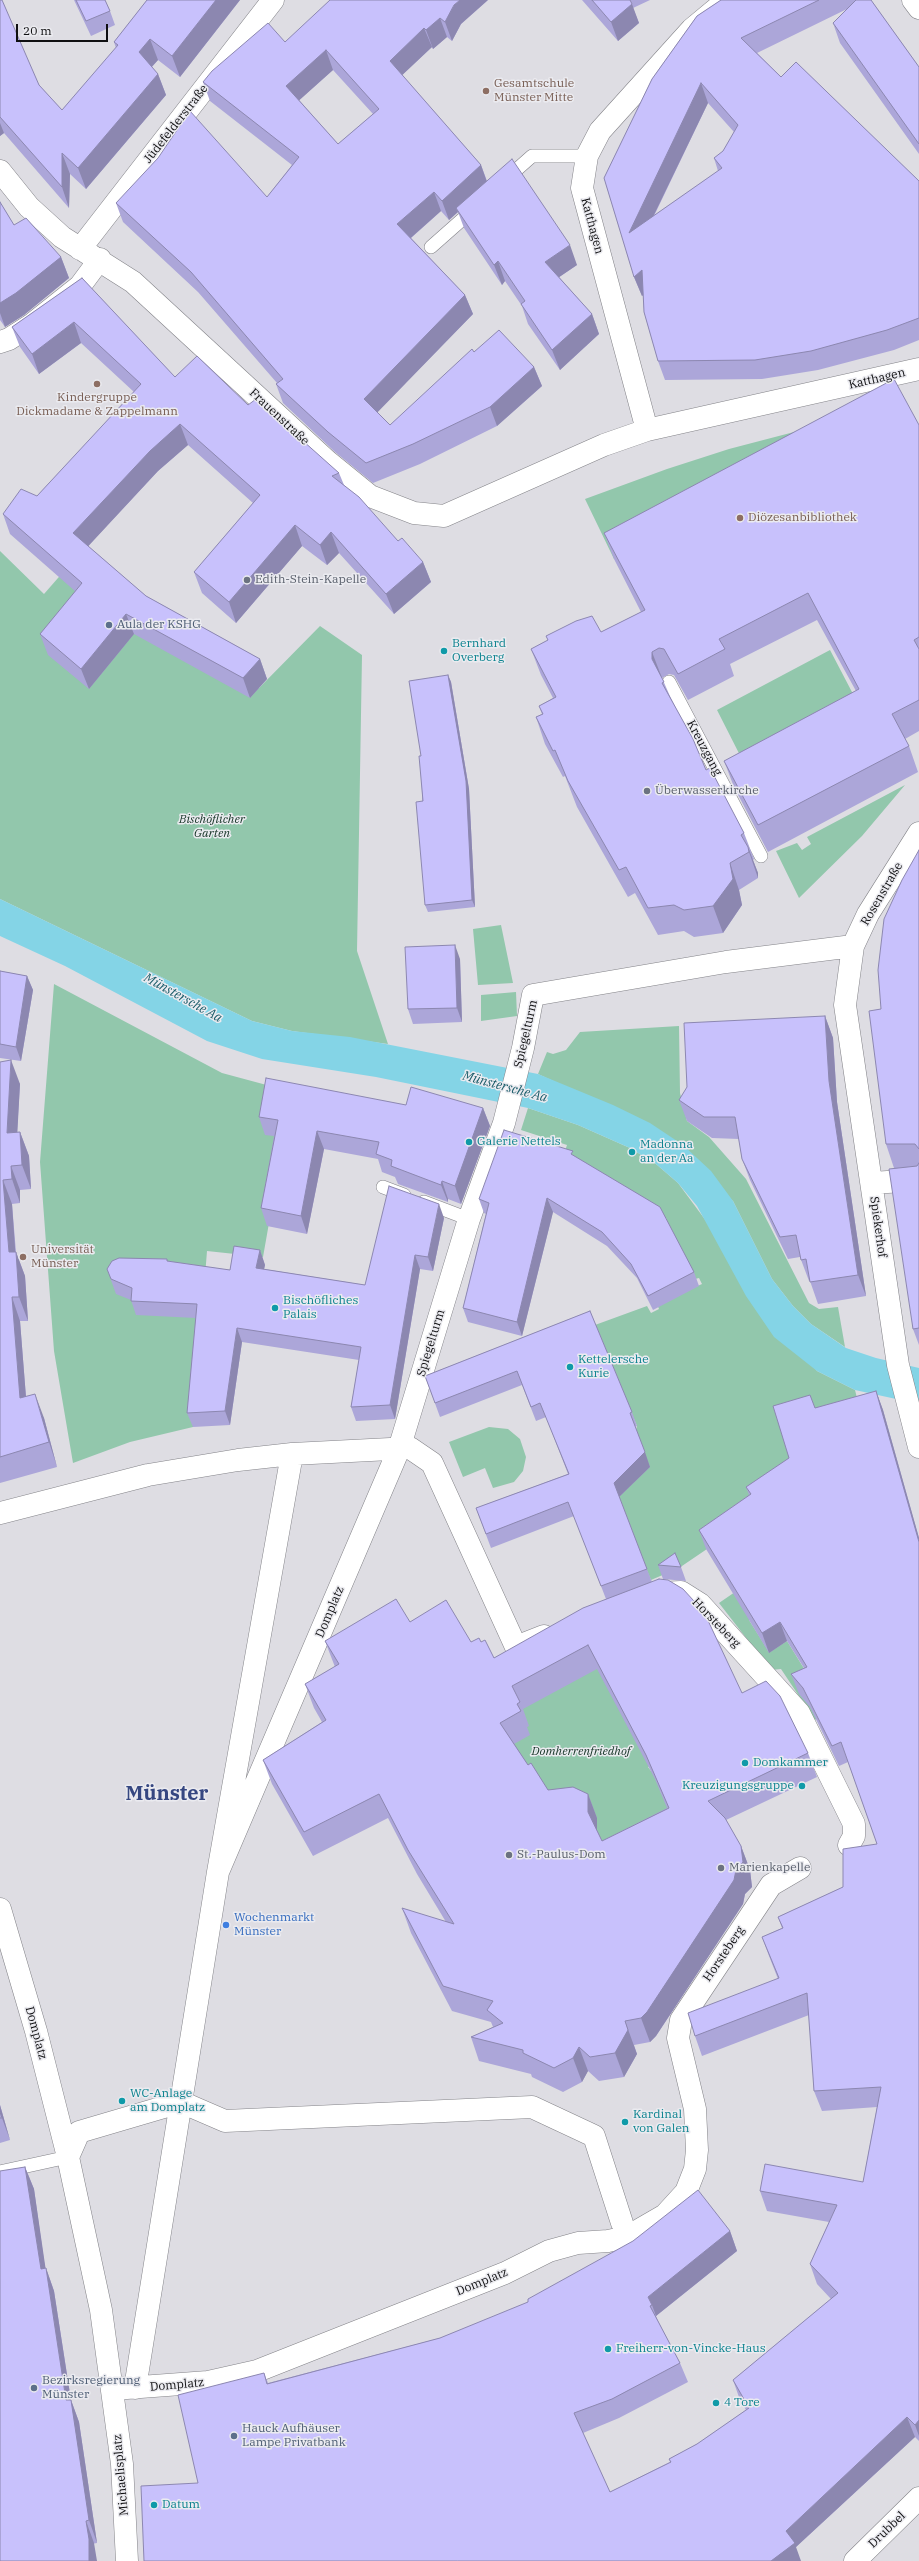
<!DOCTYPE html>
<meta charset="utf-8">
<style>
body{margin:0}
#map{position:relative;width:919px;height:2561px;overflow:hidden;background:#dedde3;font-family:"IBM Plex Serif",serif}
canvas{display:block}
.scale{position:absolute;left:16px;top:24px;width:92px;height:18px;box-sizing:border-box;border:2px solid #0f0f11;border-top:0;padding-left:5px;font-size:12px;line-height:14px;white-space:nowrap;color:#0f0f11;-webkit-text-stroke:3px #ebebf0;paint-order:stroke}
</style>
<div id="map">
<canvas width="919" height="2561"></canvas>
<div class="scale">20 m</div>
</div>
<script>
const g = document.querySelector('canvas').getContext('2d');
g.lineJoin = 'round';
function fillPath(path, color) {
  g.fillStyle = color;
  g.fill(path, 'evenodd');
}
function poly(rows) {
  const path = new Path2D();
  for (const r of rows) {
    path.moveTo(r[0], r[1]);
    for (let i = 2; i < r.length; i += 2) path.lineTo(r[i], r[i + 1]);
  }
  return path;
}
function stroke(path, color, width, dash) {
  g.strokeStyle = color;
  g.lineWidth = width;
  g.lineCap = dash ? 'butt' : 'round';
  g.setLineDash(dash || []);
  g.stroke(path);
}
function write(font, color, halo, rows, align = 'center') {
  g.font = font + ' "IBM Plex Serif",serif';
  g.lineWidth = 3;
  g.setLineDash([]);
  g.textBaseline = 'middle';
  g.strokeStyle = halo;
  g.fillStyle = color;
  for (const [text, x, y, turn = 0] of rows) {
    g.save();
    g.translate(x, y);
    g.rotate((+turn || 0) * Math.PI / 180);
    g.textAlign = isNaN(turn) ? turn : align;
    if (halo) g.strokeText(text, 0, 0);
    g.fillText(text, 0, 0);
    g.restore();
  }
}
fillPath(poly([
 [817,426,614,559,585,499,667,469,729,449],
 [0,551,44,594,65,570,259,688,320,626,362,655,357,951,388,1044,292,1031,252,1021,0,899],
 [830,650,864,715,750,775,717,710],
 [905,785,862,836,799,898,776,851,797,843,802,850,811,844,807,837],
 [501,925,513,983,478,985,473,929],
 [54,984,222,1073,274,1087,284,1138,263,1257,207,1251,193,1427,130,1442,73,1463,54,1351,40,1162],
 [516,992,517,1016,481,1021,481,995],
 [679,1026,680,1093,687,1121,709,1137,746,1179,809,1303,819,1309,838,1307,845,1347,811,1324,793,1306,772,1279,733,1201,562,1085,538,1074,547,1052,553,1054,566,1050,580,1032],
 [528,1108,578,1125,630,1148,656,1164,678,1183,817,1371,855,1390,860,1410,867,1678,815,1720,781,1669,771,1670,719,1603,764,1572,735,1530,679,1568,651,1580,616,1500,637,1426,595,1325,647,1306,651,1313,659,1309,657,1304,702,1284,699,1278,695,1279,665,1222,667,1219,561,1163,567,1145,521,1130],
 [749,1620,841,1655,808,1675,787,1641,769,1652],
 [489,1427,508,1429,520,1439,526,1457,523,1471,514,1482,493,1488,485,1468,463,1477,449,1442],
 [602,1661,652,1765,648,1767,651,1771,654,1769,661,1793,673,1809,610,1865,571,1815,506,1746,515,1709]
]), '#92c7ac');
fillPath(poly([
 [0,899,252,1021,292,1031,350,1037,538,1074,613,1105,650,1123,683,1145,711,1171,733,1201,772,1279,793,1306,811,1324,846,1348,876,1358,919,1368,919,1404,855,1390,817,1371,774,1337,746,1296,697,1206,678,1183,656,1164,630,1148,578,1125,528,1108,376,1077,262,1059,207,1041,65,966,0,936]
]), '#84d4e6');
const lane = poly([
 [506,179,532,156,587,156],
 [431,247,474,209],
 [669,682,761,856],
 [383,1187,404,1195],
 [424,1202,469,1219],
 [0,2172,68,2157]
]);
const street = poly([
 [913,0,919,8],
 [0,171,29,207,62,237,133,282,327,461,370,496,414,513,444,516,604,445,647,430,919,369],
 [80,249,273,0],
 [0,342,9,339,31,325,80,286,100,259],
 [647,430,582,188,587,156,600,131,692,29,727,0],
 [919,833,868,914,853,946,845,1005,898,1365,919,1447],
 [872,1183,919,1180],
 [0,1513,148,1475,238,1460,292,1454,410,1448,432,1463,516,1647,544,1636],
 [661,1593,681,1592,700,1604,799,1713,854,1824,854,1836,849,1845],
 [218,1872,399,1449,469,1219,504,1123,523,1048,533,995,726,962,853,946],
 [0,1909,36,2031,68,2157,101,2310,122,2464,127,2561],
 [68,2157,79,2132,181,2102,225,2121,532,2107,594,2136,622,2223],
 [135,2388,218,1872,292,1454],
 [113,2389,208,2382,257,2371,505,2273,549,2251,578,2243,608,2241,627,2237,665,2215,686,2192,695,2169,697,2150,695,2109,678,2038,681,2020,771,1885,800,1868],
 [855,2561,919,2498]
]);
stroke(lane, '#838388', 14);
stroke(street, '#838388', 23);
stroke(lane, '#fff', 13);
stroke(street, '#fff', 22);
fillPath(poly([
 [0,0,39,85,62,110,116,48,114,42,147,0,240,0,180,77,158,60,152,67,158,74,166,95,86,189,70,174,69,208,4,133,0,136],
 [74,0,105,0,110,11,115,25,91,36],
 [488,0,461,24,452,41,447,37,433,49,432,47,402,75,481,165,487,181,577,265,559,277,592,314,599,334,560,370,528,324,522,306,505,281,502,285,464,228,458,212,449,220,441,211,411,238,465,295,473,314,377,412,390,425,474,352,534,367,542,386,497,426,420,464,373,483,335,452,283,403,276,384,277,383,198,292,123,222,116,203,267,197,292,165,210,101,203,82,285,42],
 [333,70,373,114,338,144,299,100],
 [582,0,650,0,633,8,639,23,618,41],
 [721,0,871,0,919,67,919,154,840,43,833,23,847,9,757,53,781,77,796,62,919,181,919,340,894,350,818,370,762,379,665,380,658,361,644,312,643,295,642,296,634,277,604,178,652,79,697,16],
 [708,103,734,132,723,151,714,158,718,171,654,216],
 [0,202,14,225,61,257,69,278,24,315,5,327,0,320],
 [82,278,175,377,248,405,339,473,344,485,398,541,423,562,431,582,394,614,339,553,327,565,302,546,236,623,202,593,194,572,253,503,188,445,158,471,88,546,146,596,260,659,267,679,250,698,134,634,89,689,48,655,40,634,76,592,10,534,3,514,37,496,134,392,81,343,39,374,20,347,12,327],
 [919,425,919,731,905,739,909,746,918,772,768,852,734,787,724,761,856,691,817,620,730,664,734,676,688,700,674,675,669,674,662,678,669,694,706,770,744,833,754,859,753,860,758,873,758,878,739,890,742,905,723,933,694,937,684,931,658,935,635,893,628,897,577,807,565,776,563,777,545,744,536,717,542,714,539,706,553,698,541,675,531,649,548,640,546,636,601,632,641,612,614,559,604,533],
 [448,675,451,682,469,789,475,907,428,912,425,905,421,756],
 [919,850,919,1345,913,1329,894,1168,886,1144,881,1009],
 [460,959,462,1022,413,1024,408,1009],
 [0,971,27,976,33,990,21,1061,0,1058],
 [825,1016,833,1038,837,1102,866,1296,818,1304,810,1281,809,1281,800,1257,788,1259,750,1180,742,1159,739,1139,712,1138,687,1121,679,1100],
 [0,1062,20,1084,17,1132,20,1132,29,1156,31,1189,20,1190,20,1203,12,1204,16,1252,25,1276,28,1321,20,1321,26,1397,44,1418,57,1467,0,1483],
 [406,1105,483,1108,490,1126,461,1204,448,1199,448,1202,398,1184,395,1177,382,1172,378,1159,324,1149,307,1234,267,1226,261,1208,274,1136,265,1135,259,1117],
 [575,1156,694,1272,699,1286,653,1310,637,1278,607,1246,553,1212,522,1336,468,1322,463,1308,486,1214,484,1213,479,1199],
 [444,1218,433,1271,420,1269,395,1419,356,1421,351,1407,359,1360,242,1342,230,1425,193,1427,187,1413,196,1318,136,1315,131,1300,116,1294,107,1269,167,1259,167,1261,230,1270,260,1250,265,1265,264,1269,365,1285],
 [590,1311,632,1412,637,1426,635,1427,650,1467,619,1497,652,1582,742,1693,808,1753,817,1777,726,1820,741,1846,750,1870,752,1887,745,1894,743,1904,656,2036,650,2042,634,2045,637,2054,624,2077,599,2081,588,2071,582,2082,563,2092,532,2077,531,2074,479,2061,471,2037,493,2027,491,2022,452,2011,411,1933,402,1908,446,1922,417,1874,388,1818,313,1856,272,1784,263,1760,322,1722,314,1708,305,1684,335,1667,325,1641,410,1622,471,1642,481,1642,494,1658,606,1599,574,1516,491,1548,476,1508,568,1474,546,1417,536,1421,522,1385,440,1417,425,1376],
 [597,1669,655,1779,667,1808,602,1841,597,1830,597,1818,588,1794,548,1790,528,1765,514,1744,530,1735,527,1727,529,1726,523,1709],
 [876,1391,883,1410,919,1538,919,2441,915,2437,796,2547,198,2483,264,2373,268,2383,440,2338,730,2231,737,2251,656,2316,658,2321,680,2363,688,2382,619,2418,583,2433,610,2492,670,2462,669,2459,697,2444,746,2410,740,2400,733,2380,831,2299,817,2284,810,2264,829,2222,767,2211,760,2191,863,2182,877,2107,822,2111,814,2091,809,2015,702,2056,695,2036,778,1979,769,1956,762,1937,782,1928,778,1917,843,1887,877,1844,848,1762,839,1766,810,1707,799,1694,791,1674,804,1668,787,1641,769,1653,706,1549,699,1530,749,1495,746,1487,789,1458,815,1408],
 [658,1565,681,1567,686,1581,663,1579],
 [0,2105,10,2140,0,2143],
 [25,2167,34,2189,45,2268,46,2268,54,2291,71,2400,79,2422,97,2543,0,2561]
]), '#aca6d9');
fillPath(poly([
 [216,0,240,0,180,77,172,56],
 [460,0,488,0,461,24,452,41,445,22,454,5],
 [632,4,639,23,618,41,611,22],
 [440,18,447,37,433,49,426,30],
 [424,28,432,47,397,80,390,61],
 [150,39,158,60,146,73,139,52],
 [326,50,333,70,294,105,286,86],
 [158,74,166,95,86,189,78,168],
 [701,83,708,103,636,252,629,233],
 [0,123,4,133,0,136],
 [62,153,70,174,69,208,62,187],
 [481,165,488,185,456,208,458,212,449,220,442,201],
 [434,192,441,211,405,243,397,224],
 [570,245,577,265,552,282,545,262],
 [61,257,69,278,24,315,5,327,0,313,0,303],
 [498,261,505,281,502,285,494,265],
 [642,270,649,290,642,296,634,277],
 [465,295,473,314,372,418,364,399],
 [592,314,599,334,560,370,552,350],
 [74,322,81,343,39,374,32,354],
 [534,367,542,386,497,426,490,407],
 [180,424,188,445,158,471,81,554,73,533,150,451],
 [295,525,302,546,236,623,229,602],
 [331,532,339,553,327,565,320,545],
 [423,562,431,582,394,614,386,594],
 [126,614,134,634,89,689,81,669],
 [652,652,662,678,652,659],
 [260,659,267,679,250,698,243,678],
 [448,675,451,682,469,789,475,907,472,900],
 [748,847,758,873,758,878,749,852],
 [730,863,739,890,742,905,723,933,713,906],
 [455,945,460,959,462,1022,457,1008],
 [27,976,33,990,21,1061,16,1047],
 [825,1016,833,1038,837,1102,866,1296,858,1275,829,1081],
 [11,1060,20,1084,16,1157,7,1133],
 [483,1108,490,1126,461,1204,455,1186],
 [317,1131,324,1149,307,1234,301,1216],
 [20,1132,29,1156,31,1189,22,1165],
 [11,1166,20,1190,20,1203,12,1179],
 [3,1180,12,1204,17,1276,9,1252],
 [442,1181,448,1199,448,1202,441,1185],
 [547,1198,553,1212,522,1336,517,1322],
 [439,1204,444,1218,433,1271,428,1257],
 [260,1250,265,1265,261,1283,256,1268],
 [16,1252,25,1276,28,1321,19,1297],
 [415,1255,420,1269,395,1419,390,1405],
 [12,1297,20,1321,28,1423,20,1398],
 [237,1328,242,1342,230,1425,225,1411],
 [876,1391,883,1410,919,1538,919,1542],
 [35,1394,44,1418,57,1467,49,1442],
 [645,1452,650,1467,619,1497,614,1483],
 [780,1622,787,1641,769,1653,762,1633],
 [588,1794,597,1818,597,1837,588,1812],
 [741,1846,750,1870,752,1887,745,1894,743,1904,656,2036,650,2042,641,2018],
 [625,2021,637,2054,624,2077,615,2053],
 [579,2047,588,2071,582,2082,573,2058],
 [0,2105,10,2140,2,2118,0,2112],
 [25,2167,34,2189,49,2292,41,2269],
 [730,2231,737,2251,656,2316,652,2305,648,2297],
 [46,2268,54,2291,72,2407,71,2400,79,2422,97,2543,89,2520,66,2400],
 [907,2417,915,2437,796,2547,801,2561,771,2561,786,2531],
 [919,2420,919,2436,915,2425],
 [86,2521,94,2543,97,2561,89,2561]
]), '#8c87b0');
const building = poly([
 [0,0,2,0,39,85,62,110,118,45,114,42,147,0,216,0,172,56,150,39,139,52,158,74,78,168,62,153,62,187,0,117,0,0],
 [76,0,105,0,110,11,86,21,76,0],
 [330,0,460,0,454,5,445,22,440,18,426,30,424,28,390,61,481,165,442,201,434,192,397,224,465,295,364,399,390,425,472,349,474,352,499,330,534,367,490,407,413,444,366,463,328,432,276,384,283,379,191,272,116,203,158,158,190,111,267,197,299,157,203,82,212,71,268,23,285,42,330,0],
 [326,50,379,109,338,144,286,86,326,50],
 [592,0,630,0,632,4,611,22,592,0],
 [721,0,819,0,741,38,781,77,796,62,919,181,919,318,887,330,811,351,755,360,658,361,644,312,642,270,634,277,604,178,652,79,697,16,721,0],
 [701,83,738,125,723,151,714,158,722,168,629,233,701,83],
 [856,0,871,0,919,67,919,144,833,23,856,0],
 [512,159,570,245,545,262,592,314,552,350,521,304,525,301,498,261,494,265,456,208,512,159],
 [0,202,14,225,26,218,61,257,16,293,0,303,0,202],
 [82,278,175,377,197,356,248,405,256,399,339,473,332,476,359,497,398,541,402,538,423,562,386,594,331,532,320,545,295,525,229,602,194,572,260,495,180,424,150,451,73,533,146,596,260,659,243,678,126,614,81,669,40,634,82,583,3,514,21,489,37,496,141,384,74,322,32,354,12,327,82,278],
 [894,379,919,425,919,637,914,640,919,649,919,700,892,714,909,746,758,825,724,761,859,689,808,593,719,639,725,649,678,674,664,649,659,648,652,652,652,659,664,682,662,683,693,739,706,770,710,768,744,833,741,835,748,847,749,852,730,863,733,879,713,906,684,910,674,905,648,908,626,867,619,870,568,781,555,750,553,751,536,717,543,714,539,706,556,697,531,649,548,640,546,636,576,621,592,616,601,632,645,610,604,533,894,379],
 [448,675,466,781,472,900,425,905,416,802,423,801,419,756,421,756,409,681,448,675],
 [919,850,919,1149,915,1144,886,1144,869,1011,881,1009,878,970,884,919,902,880,919,850],
 [455,945,457,1008,408,1009,405,947,455,945],
 [0,971,27,976,16,1047,0,1044,0,971],
 [825,1016,829,1081,858,1275,810,1282,806,1259,801,1260,796,1235,780,1237,742,1159,735,1117,704,1117,679,1100,687,1087,684,1023,825,1016],
 [11,1060,7,1133,20,1132,22,1165,11,1166,12,1179,3,1180,9,1252,16,1252,19,1297,12,1297,20,1398,35,1394,49,1442,0,1457,0,1062,11,1060],
 [266,1078,406,1105,411,1087,483,1108,455,1186,442,1181,441,1185,391,1166,392,1160,376,1154,379,1142,317,1131,301,1216,261,1208,278,1120,259,1117,266,1078],
 [504,1130,573,1151,571,1154,660,1207,694,1272,648,1296,631,1264,602,1232,547,1198,517,1322,463,1308,489,1203,479,1199,504,1130],
 [919,1163,919,1328,913,1329,889,1169,917,1166,919,1163],
 [389,1186,439,1204,428,1257,415,1255,390,1405,351,1407,361,1347,237,1328,225,1411,187,1413,197,1304,131,1301,132,1288,111,1279,107,1269,112,1261,119,1258,167,1259,167,1261,230,1270,234,1246,260,1250,256,1268,365,1285,389,1186],
 [590,1311,632,1412,630,1413,645,1452,614,1483,647,1569,601,1586,568,1502,486,1534,476,1508,569,1474,540,1403,531,1407,517,1371,435,1403,425,1376,590,1311],
 [876,1391,919,1542,919,2420,915,2425,907,2417,786,2531,795,2543,771,2561,144,2561,141,2486,198,2483,178,2395,264,2373,267,2384,440,2338,528,2302,528,2299,633,2241,698,2190,730,2231,648,2297,652,2305,650,2306,680,2363,612,2399,574,2413,610,2492,671,2462,669,2459,697,2444,749,2408,733,2380,838,2293,810,2264,837,2205,760,2191,765,2164,863,2182,881,2087,814,2091,807,1993,695,2036,688,2013,779,1978,762,1937,783,1928,778,1917,843,1887,843,1849,877,1844,841,1742,832,1746,803,1688,791,1674,807,1667,780,1622,762,1633,699,1530,751,1494,746,1487,789,1458,773,1406,810,1395,815,1408,876,1391],
 [675,1553,681,1567,658,1565,675,1553],
 [659,1579,668,1580,683,1589,704,1612,742,1693,766,1681,780,1696,808,1753,708,1801,725,1818,741,1846,743,1862,736,1870,734,1880,647,2012,641,2018,625,2021,628,2030,615,2053,590,2057,579,2047,573,2058,554,2068,523,2053,523,2050,471,2037,503,2023,487,2010,493,2001,443,1986,402,1908,454,1924,408,1850,379,1794,304,1832,263,1760,326,1720,305,1684,339,1664,325,1641,396,1599,410,1622,446,1600,471,1642,479,1638,481,1642,485,1640,494,1658,583,1608,659,1579],
 [588,1645,646,1755,669,1808,602,1841,588,1812,588,1794,573,1787,548,1790,531,1763,528,1765,500,1723,521,1711,517,1704,520,1702,512,1686,588,1645],
 [0,2112,2,2118,0,2118,0,2112],
 [25,2167,41,2269,46,2268,66,2400,71,2400,89,2520,86,2521,89,2539,89,2561,0,2561,0,2171,25,2167]
]);
fillPath(building, '#c8c1fc');
stroke(building, '#8c87b0', 1);
for (const [x, y, r, color] of [
 [486,91,4,"#8d6e63"],
 [97,384,4,"#8d6e63"],
 [740,518,4,"#8d6e63"],
 [247,580,4,"#6b7280"],
 [109,625,4,"#5c6f8a"],
 [444,651,4,"#0f9aa8"],
 [647,791,4,"#6b7280"],
 [469,1142,4,"#0f9aa8"],
 [632,1152,4,"#0f9aa8"],
 [23,1257,4,"#8d6e63"],
 [275,1308,4,"#0f9aa8"],
 [570,1367,4,"#0f9aa8"],
 [745,1763,4,"#0f9aa8"],
 [802,1786,4,"#0f9aa8"],
 [509,1855,4,"#6b7280"],
 [721,1868,4,"#6b7280"],
 [226,1925,4,"#3f7fe0"],
 [122,2101,4,"#0f9aa8"],
 [625,2122,4,"#0f9aa8"],
 [608,2349,4,"#0f9aa8"],
 [34,2388,4,"#5c6f8a"],
 [716,2403,4,"#0f9aa8"],
 [234,2436,4,"#5c6f8a"],
 [154,2505,4,"#0f9aa8"]
]) {
  const dot = new Path2D();
  dot.arc(x, y, r, 0, 2 * Math.PI);
  g.fillStyle = color;
  g.fill(dot);
  stroke(dot, '#ebebf0', 1.5);
}
write('12px', '#785e54', '#ebebf0', [
 ["Gesamtschule",494,84],
 ["Münster Mitte",494,98],
 ["Kindergruppe",97,398,"center"],
 ["Dickmadame & Zappelmann",97,412,"center"],
 ["Diözesanbibliothek",748,518],
 ["Universität",31,1250],
 ["Münster",31,1264]
], 'left');
write('12px', '#0f0f11', '#ebebf0', [
 ["Jüdefelderstraße",176,124,-52],
 ["Katthagen",592,226,75],
 ["Katthagen",877,379,-13],
 ["Frauenstraße",279,417,43],
 ["Kreuzgang",704,748,62],
 ["Rosenstraße",882,894,-60],
 ["Spiegelturm",526,1034,-77],
 ["Spiekerhof",878,1227,82],
 ["Spiegelturm",431,1343,-73],
 ["Domplatz",330,1612,-67],
 ["Horsteberg",716,1623,46],
 ["Horsteberg",724,1954,-56],
 ["Domplatz",36,2033,75],
 ["Domplatz",482,2282,-22],
 ["Domplatz",177,2385,-5],
 ["Michaelisplatz",121,2475,-95],
 ["Drubbel",887,2530,-44]
]);
write('12px', '#5b616d', '#ebebf0', [
 ["Edith-Stein-Kapelle",255,580],
 ["Überwasserkirche",655,791],
 ["St.-Paulus-Dom",517,1855],
 ["Marienkapelle",729,1868]
], 'left');
write('12px', '#4e5e75', '#ebebf0', [
 ["Aula der KSHG",117,625],
 ["Bezirksregierung",42,2381],
 ["Münster",42,2395],
 ["Hauck Aufhäuser",242,2429],
 ["Lampe Privatbank",242,2443]
], 'left');
write('12px', '#0d838f', '#ebebf0', [
 ["Bernhard",452,644],
 ["Overberg",452,658],
 ["Galerie Nettels",477,1142],
 ["Madonna",640,1145],
 ["an der Aa",640,1159],
 ["Bischöfliches",283,1301],
 ["Palais",283,1315],
 ["Kettelersche",578,1360],
 ["Kurie",578,1374],
 ["Domkammer",753,1763],
 ["Kreuzigungsgruppe",794,1786,"right"],
 ["WC-Anlage",130,2094],
 ["am Domplatz",130,2108],
 ["Kardinal",633,2115],
 ["von Galen",633,2129],
 ["Freiherr-von-Vincke-Haus",616,2349],
 ["4 Tore",724,2403],
 ["Datum",162,2505]
], 'left');
write('italic 12px', '#153426', '#ebebf0', [
 ["Bischöflicher",212,820],
 ["Garten",212,834],
 ["Domherrenfriedhof",581,1752]
]);
write('12px', '#366cbe', '#ebebf0', [
 ["Wochenmarkt",234,1918],
 ["Münster",234,1932]
], 'left');
write('italic 13px', '#185b68', '#ebebf0', [
 ["Münstersche Aa",183,998,29],
 ["Münstersche Aa",505,1087,15]
]);
write('bold 20px', '#364781', '#ebebf0', [
 ["Münster",167,1794]
]);
</script>
